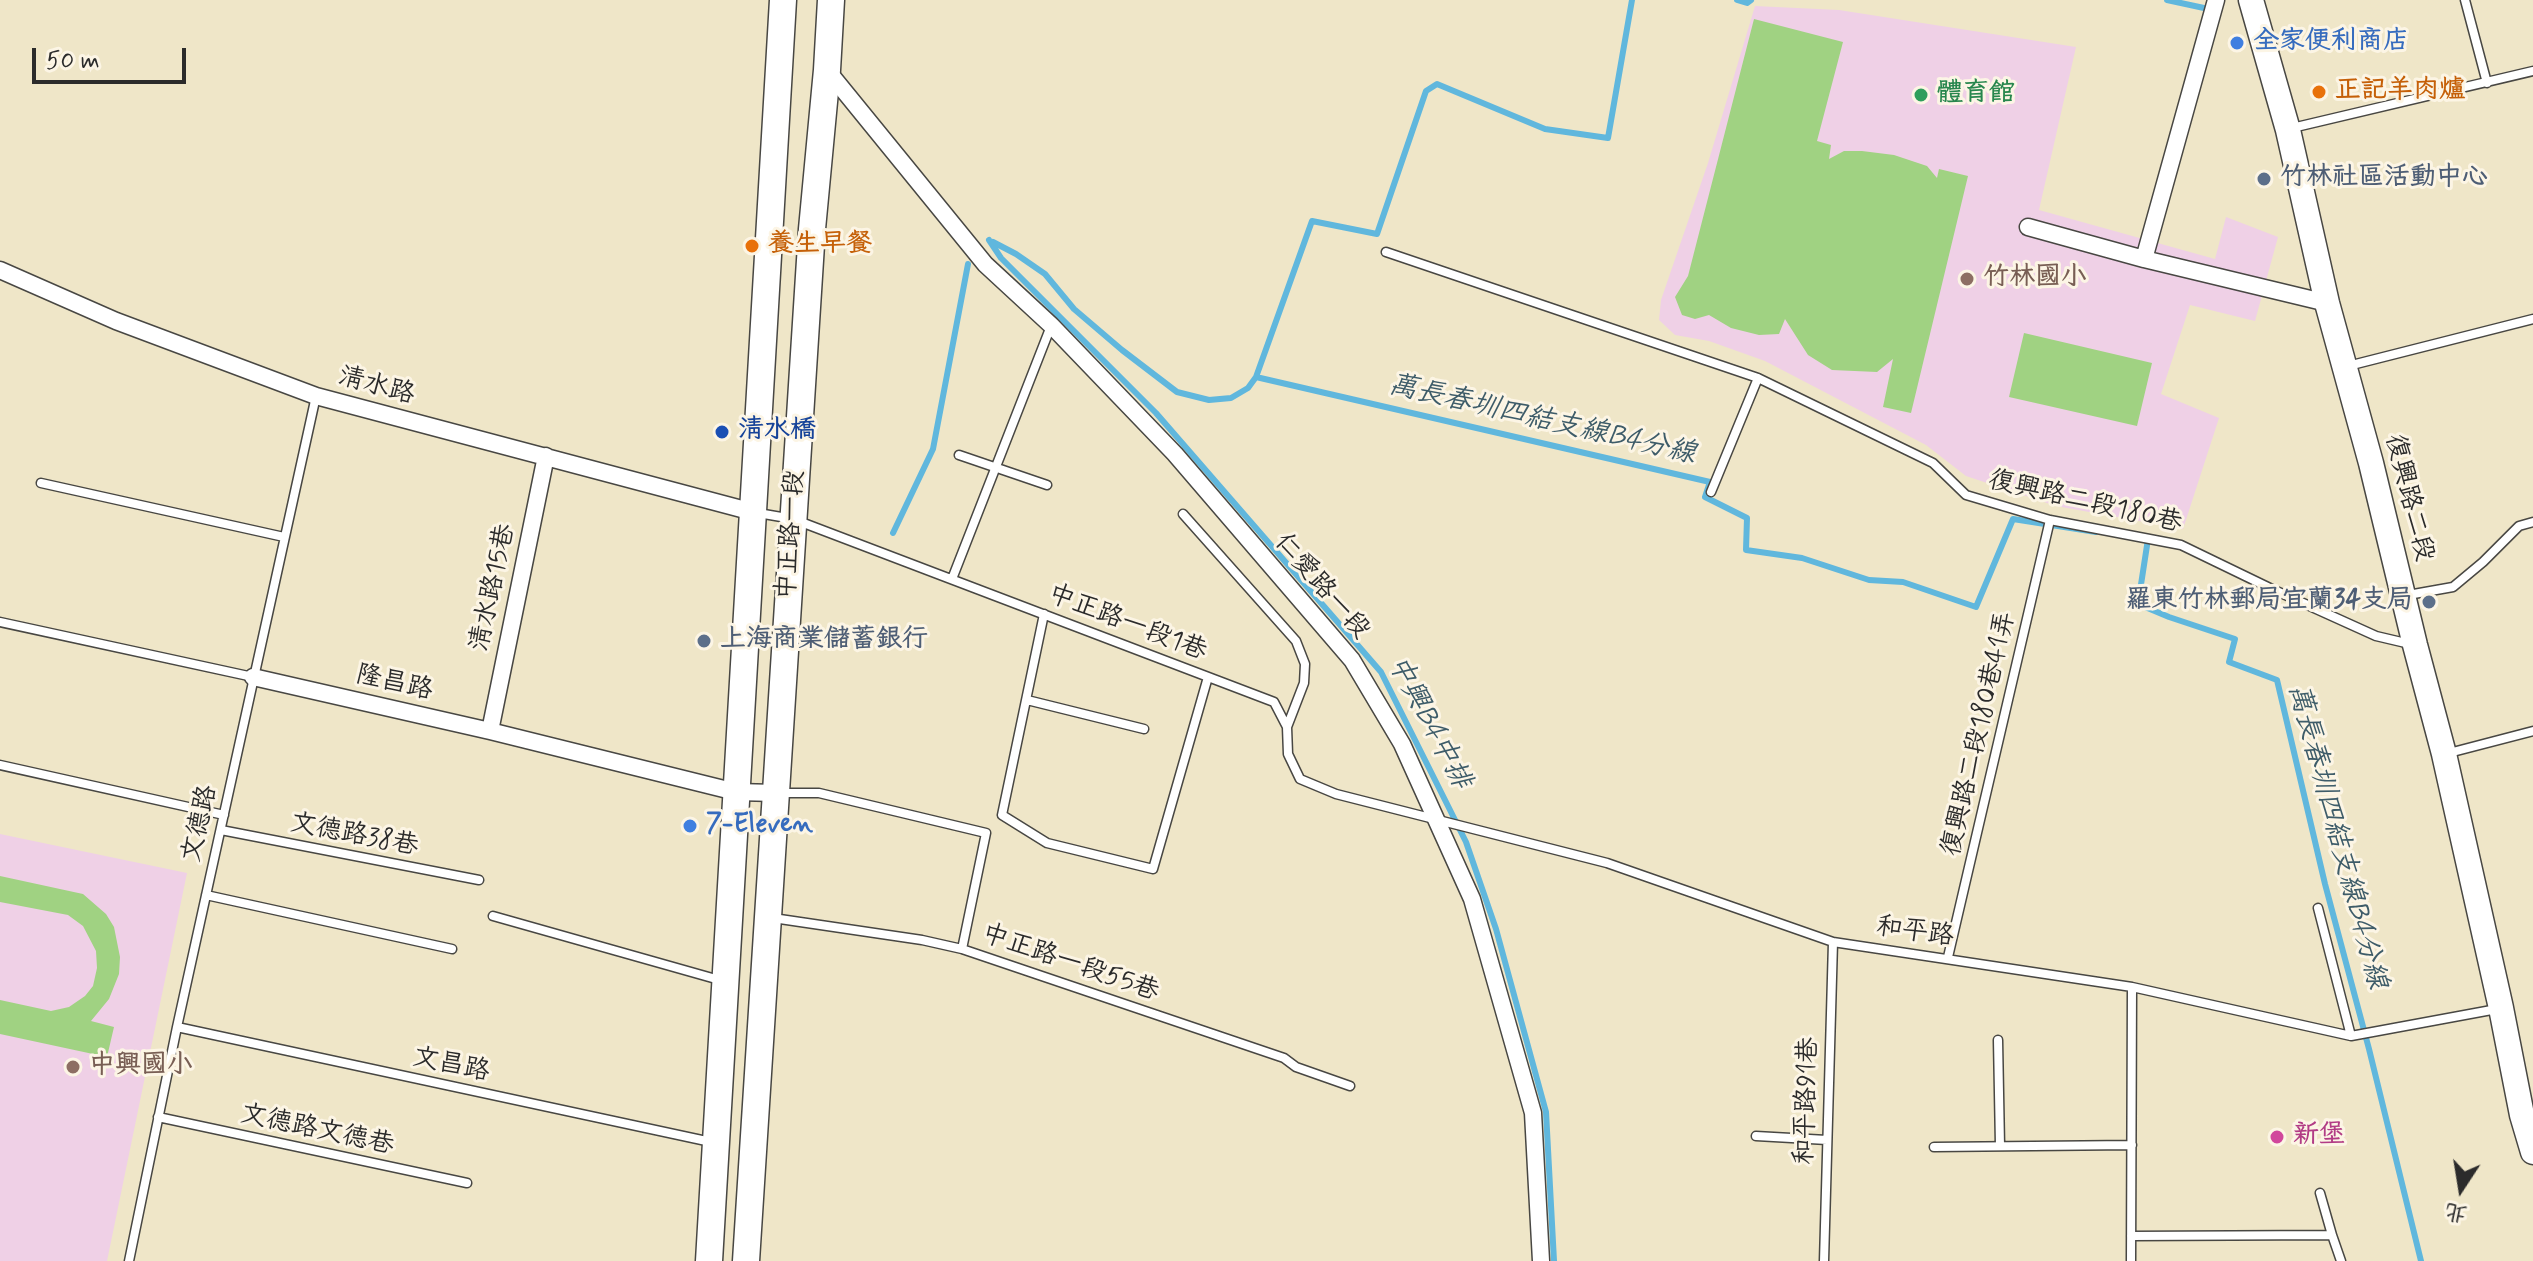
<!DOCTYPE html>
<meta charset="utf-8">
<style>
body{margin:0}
#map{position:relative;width:2533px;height:1261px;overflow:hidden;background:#efe6c8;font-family:Mynerve,"LXGW WenKai TC",sans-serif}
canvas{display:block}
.north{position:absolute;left:2421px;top:1149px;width:80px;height:80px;-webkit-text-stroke:6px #fcf5e5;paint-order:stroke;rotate:192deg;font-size:22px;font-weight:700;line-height:32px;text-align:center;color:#2b2b2b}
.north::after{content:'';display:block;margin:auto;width:28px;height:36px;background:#2b2b2b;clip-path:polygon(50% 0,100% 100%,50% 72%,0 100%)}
.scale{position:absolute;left:32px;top:48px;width:154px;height:36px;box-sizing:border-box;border:4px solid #2b2b2b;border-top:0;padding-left:10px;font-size:24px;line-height:28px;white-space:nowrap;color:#2b2b2b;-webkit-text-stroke:6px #fcf5e5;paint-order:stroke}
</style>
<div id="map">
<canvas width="2533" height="1261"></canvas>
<div class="north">北</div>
<div class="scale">50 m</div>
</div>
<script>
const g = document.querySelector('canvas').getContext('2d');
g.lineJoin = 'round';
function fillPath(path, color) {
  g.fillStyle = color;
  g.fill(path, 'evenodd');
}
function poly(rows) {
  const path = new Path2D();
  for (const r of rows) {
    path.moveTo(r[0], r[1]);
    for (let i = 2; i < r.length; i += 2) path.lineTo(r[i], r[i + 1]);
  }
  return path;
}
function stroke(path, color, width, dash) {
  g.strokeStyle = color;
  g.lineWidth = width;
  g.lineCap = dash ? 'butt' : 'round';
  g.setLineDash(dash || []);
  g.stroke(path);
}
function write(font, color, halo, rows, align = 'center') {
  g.font = font + ' Mynerve,"LXGW WenKai TC",sans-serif';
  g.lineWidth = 6;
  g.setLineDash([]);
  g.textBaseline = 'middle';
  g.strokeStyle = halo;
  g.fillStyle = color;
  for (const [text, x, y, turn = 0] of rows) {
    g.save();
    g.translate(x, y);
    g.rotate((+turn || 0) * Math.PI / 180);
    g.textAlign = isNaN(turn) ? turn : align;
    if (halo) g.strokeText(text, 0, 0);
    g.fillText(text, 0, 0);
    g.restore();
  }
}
fillPath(poly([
 [1755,6,1839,10,2076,47,2039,210,2215,259,2226,217,2278,237,2255,321,2190,305,2161,394,2219,418,2183,529,2056,506,1966,476,1926,445,1765,361,1709,341,1675,335,1659,320,1661,300,1708,163],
 [0,834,187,873,107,1261,0,1261]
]), '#efd0e6');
fillPath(poly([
 [1754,19,1843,42,1817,141,1831,145,1829,159,1844,151,1862,151,1894,155,1927,166,1937,178,1939,169,1968,176,1911,413,1883,407,1893,359,1877,372,1832,370,1808,355,1785,319,1779,334,1759,335,1731,328,1709,315,1695,319,1682,315,1675,297,1688,276],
 [2024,333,2152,363,2137,426,2009,397],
 [0,876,83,894,106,914,114,927,120,957,119,974,109,999,91,1021,114,1027,107,1057,0,1034,0,1000,51,1011,69,1007,85,996,93,986,97,968,96,951,83,926,68,915,0,902]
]), '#a0d282');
stroke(poly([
 [1737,0,1747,3,1751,0],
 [2167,0,2204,8],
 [989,240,1001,258,1156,413,1381,672,1466,842,1496,929,1546,1112,1554,1261],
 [993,242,1016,254,1045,274,1074,309,1122,350,1177,392,1209,400,1231,398,1248,388,1256,377,1312,221,1377,234,1426,91,1437,84,1545,129,1608,138,1632,0],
 [1256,377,1710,482,1705,497,1747,518,1746,550,1802,558,1869,580,1903,582,1976,607,2013,519,2096,532],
 [893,533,933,449,968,264],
 [2146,539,2148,539,2138,604,2169,617,2235,639,2229,662,2277,680,2325,884,2369,1049,2421,1261]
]), '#60b7dd', 6);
const service = poly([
 [2465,0,2487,83],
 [2292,128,2533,71],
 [1386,252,1758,378,1933,463,1966,495,2050,520,2181,545,2272,589,2376,636,2410,644],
 [2348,366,2533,319],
 [959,455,1047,485],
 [41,483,284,537],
 [1711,492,1758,378],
 [758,513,793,519,1274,702,1287,727,1288,754,1300,779,1336,794,1607,863,1833,942,2132,987,2351,1036,2497,1009],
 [1183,514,1296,641,1305,664,1304,683,1287,727],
 [952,579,1051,326],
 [2408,595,2453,587,2483,562,2519,526,2533,522],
 [1044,614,1002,815,1047,843,1153,869,1208,677],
 [0,622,253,677],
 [1027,700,1144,729],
 [2445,754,2533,731],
 [0,765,224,815],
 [781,793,819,793,986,833,962,949],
 [221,830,479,880],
 [206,895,452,949],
 [2318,908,2351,1036],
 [493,916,723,981],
 [773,918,922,940,962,949,1284,1058,1296,1067,1350,1086],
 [1948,957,2050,520],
 [177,1027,711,1142],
 [1998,1040,2000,1146],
 [158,1117,467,1183],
 [1756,1136,1827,1140],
 [1934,1147,2132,1145],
 [2320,1193,2332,1235],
 [2131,1236,2332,1235,2341,1261],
 [129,1261,177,1027,316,396],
 [1824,1261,1833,942],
 [2131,1261,2132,987]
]);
const minor = poly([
 [827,70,985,264,1051,325,1175,454,1352,660,1402,744,1472,899,1533,1113,1541,1261],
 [2028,227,2144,259,2327,303],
 [2144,259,2216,0],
 [0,270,116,321,316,396,753,512],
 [253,677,490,731,736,792,776,793],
 [490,731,546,456]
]);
const secondary = poly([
 [2251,0,2288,130,2327,303,2371,463,2415,645,2444,754,2501,1008,2522,1115,2533,1152]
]);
const primary = poly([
 [709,1261,783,0],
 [746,1261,812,229,827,70,831,0]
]);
stroke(service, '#484743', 11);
stroke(minor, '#484743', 19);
stroke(secondary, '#484743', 27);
stroke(primary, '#484743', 29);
stroke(service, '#fff', 8);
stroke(minor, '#fff', 16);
stroke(secondary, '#fff', 24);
stroke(primary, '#fff', 26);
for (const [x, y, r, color] of [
 [2237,43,8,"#3f7fe0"],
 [2319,92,8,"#e8710a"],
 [1921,95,8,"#2e9e5b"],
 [2264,179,8,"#5c6f8a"],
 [752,246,8,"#e8710a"],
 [1967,279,8,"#8d6e63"],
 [722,432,8,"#1a4fb4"],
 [2429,602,8,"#5c6f8a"],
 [704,641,8,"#5c6f8a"],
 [690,826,8,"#3f7fe0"],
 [73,1067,8,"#8d6e63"],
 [2277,1137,8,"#d1479c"]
]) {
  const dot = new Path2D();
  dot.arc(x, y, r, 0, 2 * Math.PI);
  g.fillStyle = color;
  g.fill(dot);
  stroke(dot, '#fcf5e5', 3);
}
write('bold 26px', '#366cbe', '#fcf5e5', [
 ["全家便利商店",2253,43],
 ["7-Eleven",706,826]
], 'left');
write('bold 26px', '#c56008', '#fcf5e5', [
 ["正記羊肉爐",2335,92],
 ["養生早餐",768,246]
], 'left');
write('bold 26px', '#27864d', '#fcf5e5', [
 ["體育館",1937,95]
], 'left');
write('bold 26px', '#4e5e75', '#fcf5e5', [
 ["竹林社區活動中心",2280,179],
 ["羅東竹林郵局宜蘭34支局",2413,602,"right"],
 ["上海商業儲蓄銀行",720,641]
], 'left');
write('bold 26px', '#785e54', '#fcf5e5', [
 ["竹林國小",1983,279],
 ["中興國小",89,1067]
], 'left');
write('26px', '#2b2b2b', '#fcf5e5', [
 ["清水路",376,387,15],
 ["復興路二段",2408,498,76],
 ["復興路二段180巷",2085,503,13],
 ["中正路一段",792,535,-86],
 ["仁愛路一段",1321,587,49],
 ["清水路15巷",494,588,-78],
 ["中正路一段1巷",1127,624,21],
 ["隆昌路",394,684,13],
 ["復興路二段180巷41弄",1980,734,-77],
 ["文德路",201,824,-77],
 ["文德路38巷",354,836,11],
 ["和平路",1915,933,8],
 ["中正路一段55巷",1070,964,19],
 ["文昌路",451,1066,12],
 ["和平路91巷",1808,1101,-88],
 ["文德路文德巷",317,1131,12]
]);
write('bold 26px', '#164399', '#fcf5e5', [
 ["清水橋",738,432]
], 'left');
write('bold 26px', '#b23c85', '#fcf5e5', [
 ["新堡",2293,1137]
], 'left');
write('italic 28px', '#3e5c69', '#fcf5e5', [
 ["萬長春圳四結支線B4分線",1542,421,13],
 ["中興B4中排",1428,723,62],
 ["萬長春圳四結支線B4分線",2336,837,75]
]);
</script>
